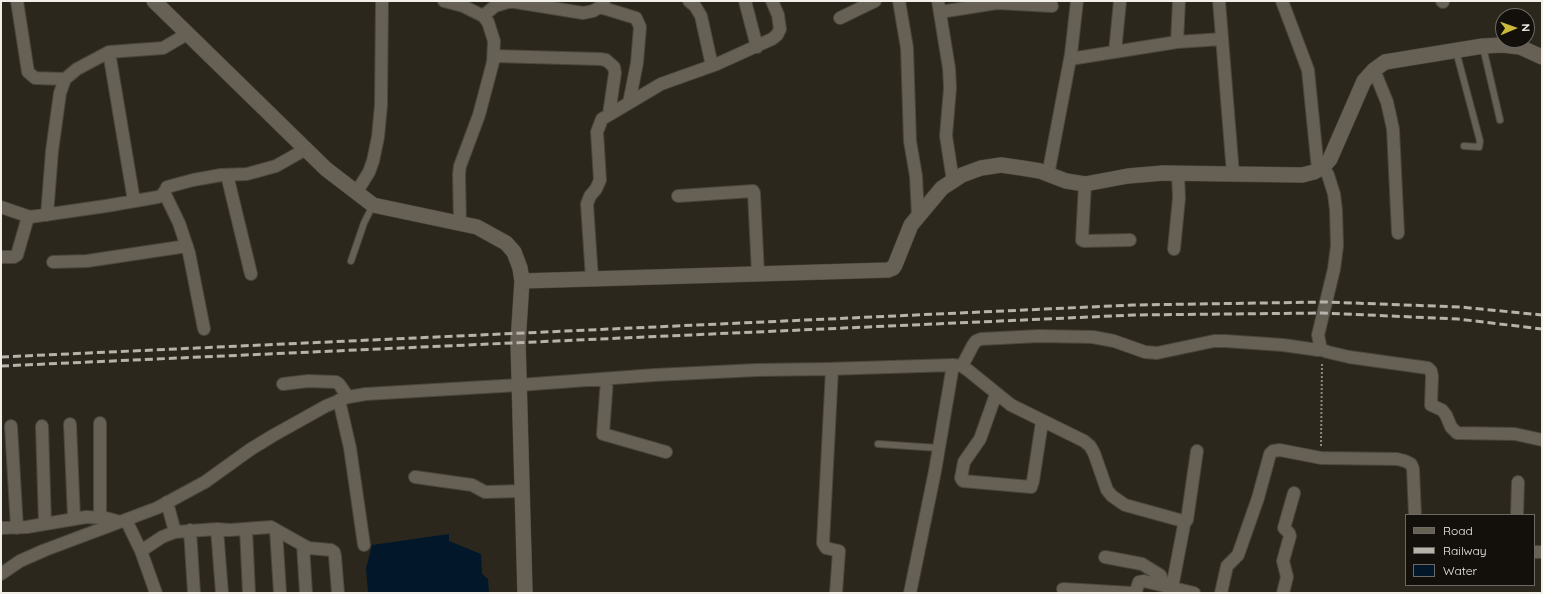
<!DOCTYPE html>
<style>
body{margin:0}
#map{position:relative;width:1543px;height:594px;overflow:hidden;background:#2c271d;font-family:Quicksand,sans-serif}
canvas{display:block}
.frame{position:absolute;inset:0;border:2px solid #f2efe8;pointer-events:none}
.legend{position:absolute;left:1405px;top:514px;width:130px;height:72px;box-sizing:border-box;background:#13100c;border:1px solid #6c6964;margin:0;padding:5px 7px;list-style:none;font-size:12px;color:#f2efe8}
.legend li{display:flex;align-items:center;gap:8px;height:20px}
.legend b{width:20px;border:1px solid #6c6964}
.north{position:absolute;left:1495px;top:8px;width:40px;height:40px;box-sizing:border-box;background:#13100c;border:1px solid #6c6964;border-radius:50%;rotate:88deg;font-size:11px;font-weight:700;line-height:16px;text-align:center;color:#f2efe8}
.north::after{content:'';display:block;margin:auto;width:14px;height:18px;background:#cbba39;clip-path:polygon(50% 0,100% 100%,50% 72%,0 100%)}
</style>
<div id="map">
<canvas width="1543" height="594"></canvas>
<div class="frame"></div>
<ul class="legend">
<li><b style="height:5px;background:#666055"></b>Road</li>
<li><b style="height:5px;background:#b7b3ab"></b>Railway</li>
<li><b style="height:11px;background:#02182a"></b>Water</li>
</ul>
<div class="north">N</div>
</div>
<script>
const g = document.querySelector('canvas').getContext('2d');
g.lineJoin = 'round';
function fillPath(path, color) {
  g.fillStyle = color;
  g.fill(path, 'evenodd');
}
function poly(rows) {
  const path = new Path2D();
  for (const r of rows) {
    path.moveTo(r[0], r[1]);
    for (let i = 2; i < r.length; i += 2) path.lineTo(r[i], r[i + 1]);
  }
  return path;
}
function stroke(path, color, width, dash) {
  g.strokeStyle = color;
  g.lineWidth = width;
  g.lineCap = dash ? 'butt' : 'round';
  g.setLineDash(dash || []);
  g.stroke(path);
}
fillPath(poly([
 [449,534,449,541,481,554,482,574,488,579,489,593,368,593,366,568,372,545]
]), '#02182a');
const service = poly([
 [1483,47,1500,120],
 [1456,51,1480,141,1479,147,1464,146],
 [351,261,364,223,373,205],
 [878,444,939,448]
]);
const minor = poly([
 [17,1,28,72,35,78,65,79],
 [444,1,463,6,483,16,488,22,494,41,493,62,479,115,460,166,459,174,460,223],
 [689,1,695,6,701,16,712,66],
 [745,1,757,47],
 [899,1,907,48,910,141,916,176,918,216],
 [938,1,949,68,950,88,946,136,953,181],
 [1219,1,1233,174],
 [1282,1,1308,70,1318,170],
 [1442,1,1443,2],
 [600,7,636,18,640,27,637,63,629,103],
 [940,12,997,3,1052,6],
 [483,16,495,6,508,2,515,2,583,13,593,11,600,7,604,1],
 [840,18,875,1],
 [1177,42,1179,1],
 [109,52,134,201],
 [1115,52,1120,1],
 [494,56,600,59,606,60,614,67,615,73,609,114],
 [1070,59,1177,42,1222,39],
 [1374,70,1387,102,1393,129,1398,233],
 [227,175,251,274],
 [1048,175,1071,54,1077,1],
 [1085,184,1082,240,1084,241,1130,240],
 [164,192,179,223,189,253,204,329],
 [356,193,369,172,373,161,378,137,381,105,382,1],
 [678,196,753,191,754,193,758,274],
 [1,207,30,217,106,206,158,197,164,194,167,187,193,180,221,175,247,174,276,166,306,149],
 [47,215,52,151,60,93,65,79,77,69,109,52,163,48,187,34],
 [1174,249,1179,198,1178,174],
 [1,257,14,257,17,255,28,217],
 [53,262,87,261,187,246],
 [592,279,587,204,590,196,596,189,600,180,597,132,602,119,661,84,717,64,772,39,777,35,780,29,778,15,772,1],
 [1319,349,1328,352,1349,357,1428,368,1431,371,1432,376,1431,405,1442,410,1446,415,1451,427,1457,433,1515,434,1542,440],
 [962,366,973,345,976,341,981,339,1039,336,1093,337,1114,341,1145,352,1157,353,1214,341,1225,341,1283,345,1318,350,1320,345,1318,335,1334,269,1337,246,1336,210,1334,194,1328,175,1323,167],
 [832,369,823,543,826,548,839,551,836,593],
 [607,379,603,434,666,452],
 [283,384,308,381,336,382,339,384,348,397],
 [996,394,980,439,964,462,961,478,963,481,1031,487,1033,481,1042,422],
 [339,400,350,448,364,545],
 [100,423,100,517],
 [70,424,74,518],
 [11,426,17,528],
 [42,426,45,524],
 [415,477,472,485,485,492,522,491],
 [167,502,175,532],
 [1517,515,1518,482],
 [126,520,141,551,156,593],
 [1184,523,1187,520,1197,451],
 [1,528,27,527,86,517,106,518,120,522],
 [217,529,222,593],
 [246,529,249,593],
 [190,530,194,593],
 [276,530,280,593],
 [303,545,306,593],
 [141,551,162,537,175,532,217,529,230,530,271,527,303,545,309,548,331,550,334,552,335,556,338,593],
 [1534,552,1542,552],
 [1105,557,1142,564,1160,575,1165,586],
 [1,574,20,561,45,550,157,508,205,482,251,449,274,435,326,406,348,397,366,394,519,385,655,375,757,370,827,369,953,365,962,366,969,371,1011,405,1084,441,1090,446,1094,453,1107,490,1112,496,1125,505,1183,521,1184,525,1171,593],
 [1063,589,1132,593,1136,591,1139,582,1144,581,1194,593],
 [910,593,935,471,953,365],
 [1221,593,1227,566,1238,555,1258,498,1270,454,1273,451,1280,450,1321,458,1397,459,1405,461,1411,464,1413,469,1415,515],
 [1283,593,1287,577,1283,561,1290,536,1289,533,1284,528,1294,493]
]);
const tertiary = poly([
 [154,1,326,169,373,205,477,227,506,243,514,252,520,268,522,281,518,342,525,593],
 [522,281,888,270,893,268,895,265,911,225,942,188,962,175,981,168,1001,165,1022,168,1040,171,1066,181,1085,184,1128,176,1163,173,1302,175,1314,172,1323,167,1330,159,1364,81,1374,70,1385,62,1483,46,1503,45,1520,47,1542,57]
]);
stroke(service, '#49463d', 8);
stroke(minor, '#49463d', 14);
stroke(tertiary, '#49463d', 16);
stroke(poly([
 [1321,446,1322,363]
]), '#8d8980', 2, [2, 2]);
stroke(service, '#666055', 6);
stroke(minor, '#666055', 12);
stroke(tertiary, '#666055', 15);
stroke(poly([
 [1,357,1133,305,1326,302,1460,307,1542,315],
 [1,366,1134,315,1322,313,1458,319,1542,329]
]), '#b7b3ab', 3, [8, 4]);
</script>
